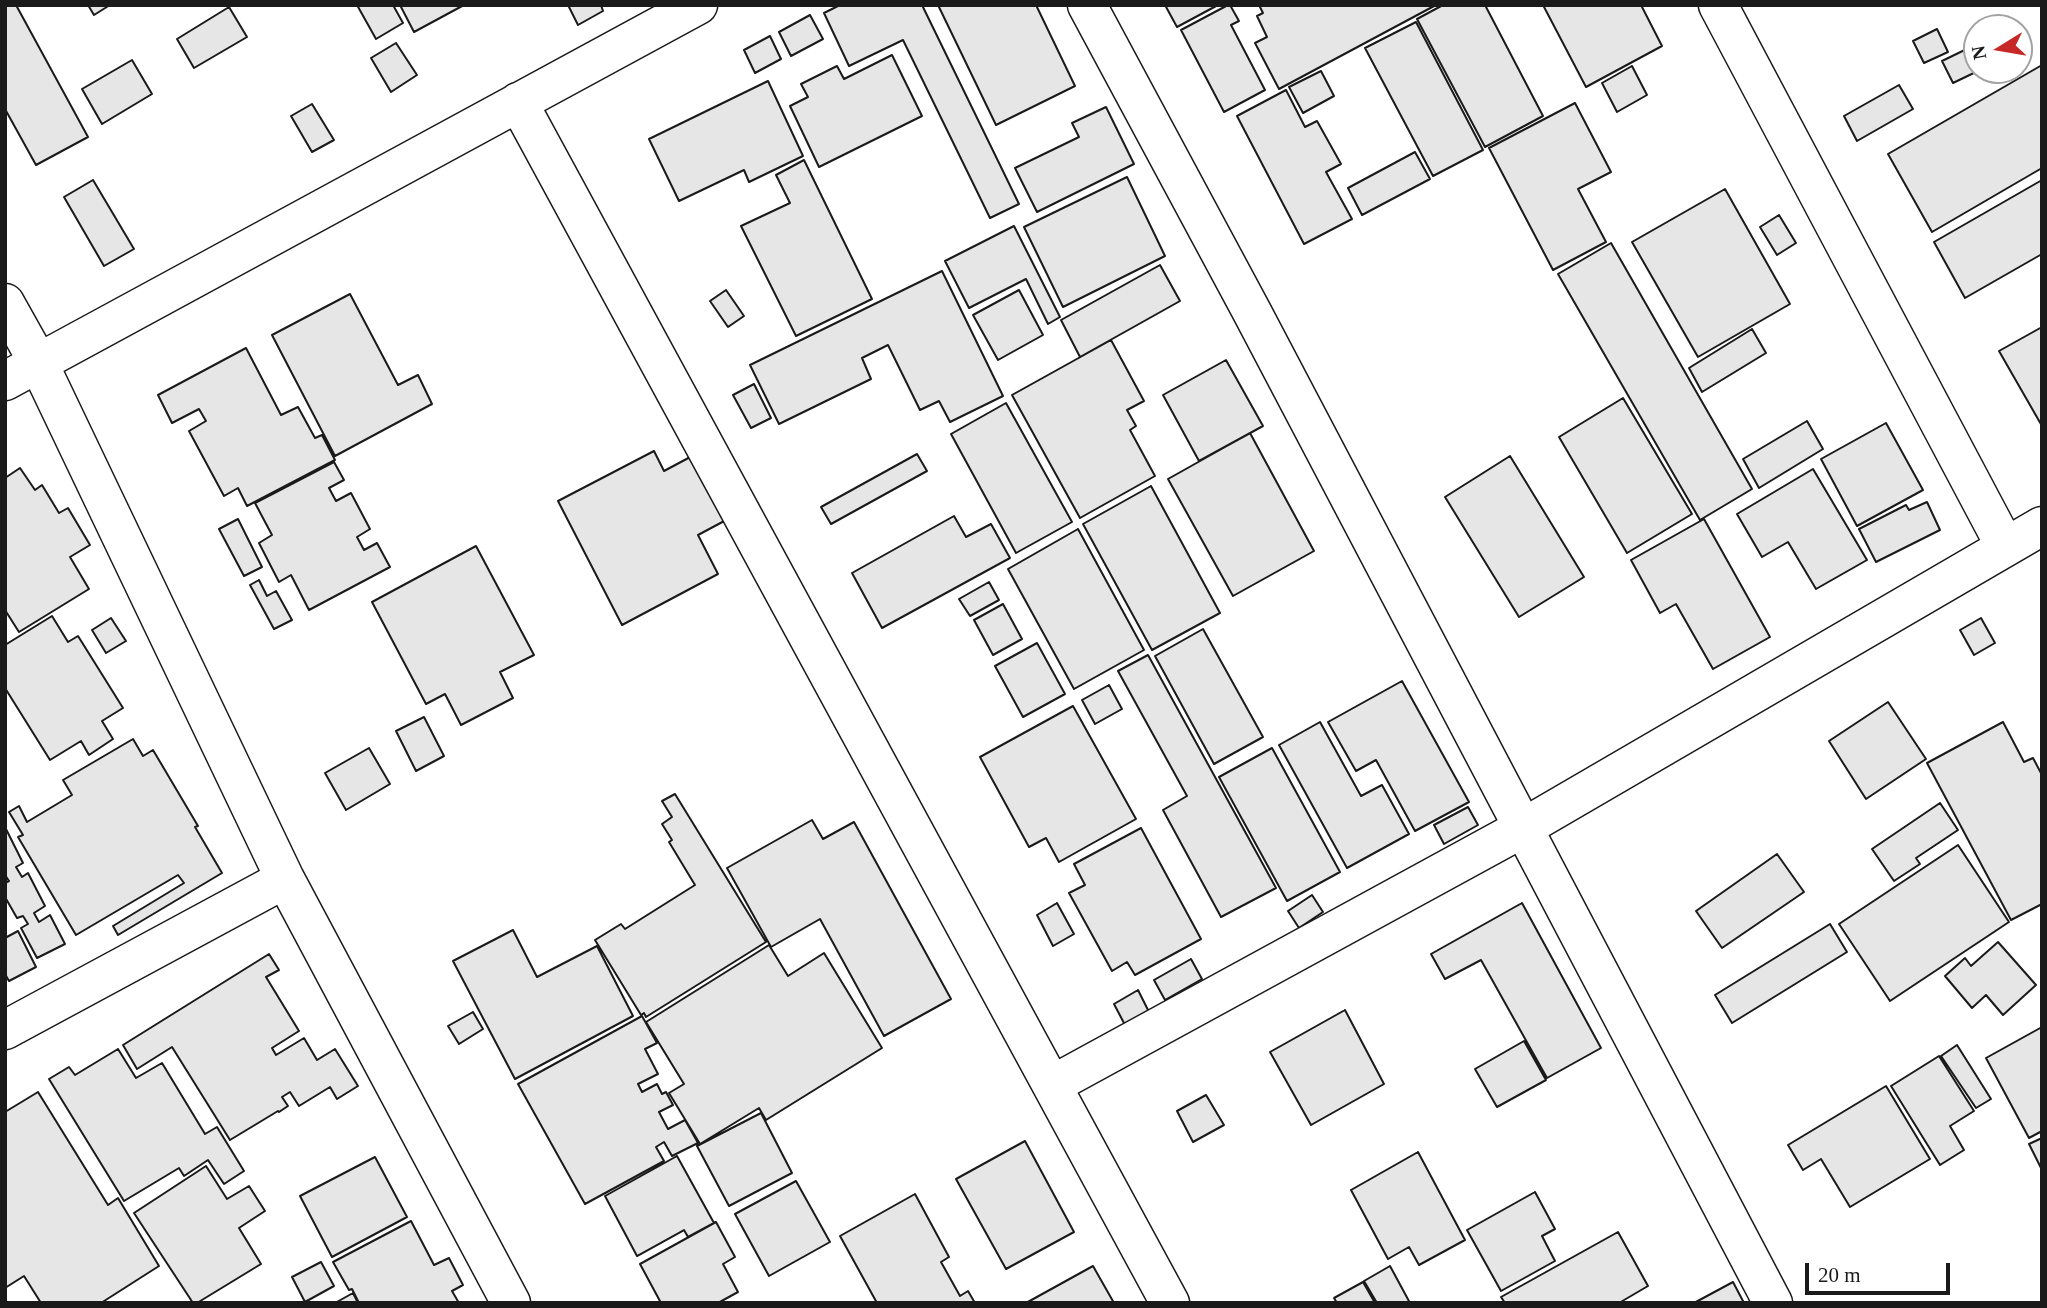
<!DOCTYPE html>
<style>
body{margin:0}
#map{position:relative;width:2047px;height:1308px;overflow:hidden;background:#fff;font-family:Georgia,serif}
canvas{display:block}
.frame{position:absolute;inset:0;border:7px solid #1a1a1a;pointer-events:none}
.north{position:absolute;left:1963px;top:14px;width:70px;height:70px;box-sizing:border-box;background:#fff;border:2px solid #a3a3a3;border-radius:50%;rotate:259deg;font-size:19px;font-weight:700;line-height:28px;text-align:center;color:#1a1a1a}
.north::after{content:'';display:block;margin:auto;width:24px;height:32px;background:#c62828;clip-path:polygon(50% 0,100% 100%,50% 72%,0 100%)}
.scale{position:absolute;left:1805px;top:1263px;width:145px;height:32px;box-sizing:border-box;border:4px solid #1a1a1a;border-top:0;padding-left:9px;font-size:21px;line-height:24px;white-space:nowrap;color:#1a1a1a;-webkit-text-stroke:5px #fff;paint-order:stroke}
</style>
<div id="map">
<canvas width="2047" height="1308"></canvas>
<div class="frame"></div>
<div class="north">N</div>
<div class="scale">20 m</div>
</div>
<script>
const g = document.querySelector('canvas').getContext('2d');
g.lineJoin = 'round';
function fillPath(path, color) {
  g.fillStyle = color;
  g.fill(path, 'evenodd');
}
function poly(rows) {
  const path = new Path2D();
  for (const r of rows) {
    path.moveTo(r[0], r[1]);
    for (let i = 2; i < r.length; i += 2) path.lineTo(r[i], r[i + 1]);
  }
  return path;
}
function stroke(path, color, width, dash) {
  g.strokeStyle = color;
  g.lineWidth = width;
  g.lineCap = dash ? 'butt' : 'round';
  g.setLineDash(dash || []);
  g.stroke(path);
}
const building = poly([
 [5,5,16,5,88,137,36,165,5,109,5,5],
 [88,5,110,5,94,15,88,5],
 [357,5,393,5,403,23,376,39,357,5],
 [400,5,464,5,414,32,400,5],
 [568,5,601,5,603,11,578,25,568,5],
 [840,5,922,5,1019,204,990,218,903,40,849,66,824,13,840,5],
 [938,5,1036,5,1075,86,996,125,938,5],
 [1165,5,1218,5,1177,27,1165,5],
 [1228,5,1230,5,1239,21,1231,25,1265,90,1224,112,1181,30,1228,5],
 [1259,5,1436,5,1279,89,1255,43,1267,37,1257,16,1263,13,1259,5],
 [1443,5,1485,5,1543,116,1485,147,1417,19,1443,5],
 [1543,5,1641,5,1662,46,1586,87,1543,5],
 [229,7,247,37,194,68,177,39,229,7],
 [810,15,823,39,791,56,779,32,810,15],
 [1416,22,1483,150,1433,176,1365,48,1416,22],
 [1937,29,1948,52,1924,63,1913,41,1937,29],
 [770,36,781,59,755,73,744,50,770,36],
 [396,43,417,75,391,92,371,58,396,43],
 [1977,44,1977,70,1980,70,1953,83,1942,61,1977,44],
 [892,55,922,116,819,167,790,106,808,97,801,84,837,66,844,79,892,55],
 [132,60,152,94,102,124,82,89,132,60],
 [2042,65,2042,168,1932,232,1888,154,2042,65],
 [1632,66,1647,95,1617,112,1602,83,1632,66],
 [1321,71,1334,96,1303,113,1289,87,1321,71],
 [768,81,803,156,749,182,744,170,679,201,649,139,768,81],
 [1899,85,1913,109,1857,141,1844,116,1899,85],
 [1286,90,1305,127,1317,121,1341,164,1326,172,1352,219,1304,244,1237,116,1286,90],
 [1575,103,1611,172,1578,189,1606,242,1553,270,1489,148,1575,103],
 [312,104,334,140,312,152,291,116,312,104],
 [1106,107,1134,164,1037,212,1015,168,1079,137,1072,123,1106,107],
 [1415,152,1430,179,1362,215,1348,188,1415,152],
 [804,160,872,299,796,336,741,226,790,203,776,175,804,160],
 [1127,177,1165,256,1063,307,1024,227,1127,177],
 [93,180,134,249,104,266,64,197,93,180],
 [2042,180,2042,254,1965,298,1934,242,2042,180],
 [1725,189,1790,304,1698,357,1632,242,1725,189],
 [1779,215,1796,243,1777,255,1760,227,1779,215],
 [1014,226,1060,317,1048,324,1026,279,969,308,945,261,1014,226],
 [1611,243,1752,489,1700,520,1558,274,1611,243],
 [1160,265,1180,301,1080,357,1061,320,1160,265],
 [942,271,1003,396,950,422,939,401,920,410,888,345,862,358,871,379,779,424,750,365,942,271],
 [726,290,744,316,728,327,710,301,726,290],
 [1019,290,1043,335,998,360,973,315,1019,290],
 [350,294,398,385,418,375,432,404,335,456,272,335,350,294],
 [2042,327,2042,426,1999,351,2042,327],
 [1752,329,1766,353,1702,392,1689,368,1752,329],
 [1111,340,1144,401,1127,410,1136,426,1130,430,1155,476,1080,518,1012,395,1111,340],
 [246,348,281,415,298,407,315,438,322,435,335,460,247,506,238,488,224,496,189,431,206,421,199,409,172,423,158,395,246,348],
 [1226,360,1263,426,1199,461,1163,395,1226,360],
 [754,384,771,418,751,428,733,395,754,384],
 [1623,398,1692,514,1627,553,1559,437,1623,398],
 [1006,403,1072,522,1016,553,951,434,1006,403],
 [1807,421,1823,449,1759,488,1743,459,1807,421],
 [1886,423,1923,490,1857,526,1821,459,1886,423],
 [1250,433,1314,551,1233,596,1168,479,1250,433],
 [654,451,664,471,694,455,728,519,698,535,718,574,622,625,558,501,654,451],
 [917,454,927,471,831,524,821,507,917,454],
 [1510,456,1584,577,1519,617,1445,497,1510,456],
 [334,462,344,480,329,488,336,501,351,493,370,529,357,537,364,550,377,543,390,567,309,610,291,575,279,582,259,543,272,535,255,503,334,462],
 [20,468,35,490,42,485,59,513,68,508,90,545,70,557,89,589,19,632,5,610,5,478,20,468],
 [1813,469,1867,560,1816,589,1788,542,1762,557,1737,514,1813,469],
 [1151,486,1220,613,1152,650,1083,524,1151,486],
 [1927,502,1940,530,1876,562,1859,529,1906,505,1909,510,1927,502],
 [954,516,966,537,991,524,1010,558,882,628,852,573,954,516],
 [238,519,262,567,244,576,219,529,238,519],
 [1704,519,1770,637,1713,669,1676,604,1660,613,1631,560,1704,519],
 [1078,529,1144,650,1074,689,1008,569,1078,529],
 [476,546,534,655,500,672,513,698,461,725,445,694,426,704,372,602,476,546],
 [259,580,267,596,276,591,292,620,274,629,250,585,259,580],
 [989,582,999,600,970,616,959,599,989,582],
 [1003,604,1022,639,993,655,974,620,1003,604],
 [52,616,68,642,78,636,123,708,102,721,113,739,89,755,81,741,50,760,5,688,5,645,52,616],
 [111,618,126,641,106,653,92,630,111,618],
 [1981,618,1995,643,1974,655,1960,630,1981,618],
 [1203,629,1263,737,1214,764,1155,656,1203,629],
 [1037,643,1065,694,1023,717,995,666,1037,643],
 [1148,655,1276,888,1221,917,1163,810,1187,796,1118,671,1148,655],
 [1402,681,1469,802,1415,831,1376,760,1356,771,1328,722,1402,681],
 [1109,685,1122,709,1095,724,1082,700,1109,685],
 [1888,702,1926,759,1866,799,1829,741,1888,702],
 [1073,706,1136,819,1059,862,1046,838,1029,847,980,757,1073,706],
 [424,717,444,756,416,771,396,731,424,717],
 [1320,722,1361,796,1382,785,1409,834,1347,868,1279,745,1320,722],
 [2003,722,2024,762,2033,758,2042,775,2042,904,2011,920,1927,763,2003,722],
 [133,739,143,756,153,750,198,826,195,827,222,873,118,935,113,926,184,883,178,875,76,935,18,837,23,835,9,812,19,806,27,822,72,795,63,780,133,739],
 [369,748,390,784,346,810,325,773,369,748],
 [1272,748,1340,872,1287,901,1219,777,1272,748],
 [675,794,766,942,646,1017,644,1013,641,1015,595,940,621,924,625,929,695,885,669,842,672,840,662,824,672,817,662,801,675,794],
 [1940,803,1958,830,1916,858,1920,864,1894,881,1872,849,1940,803],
 [1468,807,1478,825,1444,844,1434,825,1468,807],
 [812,820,823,839,854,822,951,999,884,1036,820,919,771,947,727,868,812,820],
 [5,827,23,863,16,867,22,877,28,873,45,906,34,913,39,922,50,915,65,944,37,958,21,928,28,924,23,916,17,918,5,897,5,883,9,881,5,875,5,827],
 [1141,828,1201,939,1135,975,1127,962,1112,971,1069,893,1085,885,1074,864,1141,828],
 [1958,845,2009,922,1890,1001,1839,924,1958,845],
 [1777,854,1804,892,1722,948,1696,911,1777,854],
 [1312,895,1323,912,1299,928,1288,911,1312,895],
 [1057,903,1074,934,1053,946,1037,915,1057,903],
 [1522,903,1601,1048,1547,1078,1481,960,1445,979,1431,954,1522,903],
 [1830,924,1847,952,1732,1023,1715,995,1830,924],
 [513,930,537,977,597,946,633,1016,515,1079,453,961,513,930],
 [18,931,36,967,9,981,5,974,5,938,18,931],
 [1998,942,2036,985,2003,1015,1986,995,1972,1008,1945,976,1965,958,1971,966,1998,942],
 [769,945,788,976,824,953,882,1048,766,1120,759,1108,700,1144,669,1093,684,1084,646,1022,769,945],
 [269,954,279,970,266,977,299,1031,272,1048,276,1055,304,1038,317,1060,335,1049,358,1086,337,1099,330,1087,299,1106,290,1092,282,1097,288,1106,279,1112,278,1111,230,1140,172,1047,137,1069,123,1045,269,954],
 [1191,959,1202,979,1165,1000,1154,980,1191,959],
 [1138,990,1149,1012,1125,1025,1114,1004,1138,990],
 [1345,1010,1384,1084,1311,1125,1270,1052,1345,1010],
 [473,1012,483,1029,459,1044,448,1026,473,1012],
 [642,1016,657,1043,645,1049,658,1074,638,1084,642,1092,657,1084,662,1094,666,1092,673,1105,659,1112,668,1129,685,1120,698,1143,672,1156,664,1142,656,1147,664,1161,585,1204,518,1084,642,1016],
 [2042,1027,2042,1131,2029,1138,1986,1058,2042,1027],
 [1524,1041,1546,1080,1497,1107,1475,1069,1524,1041],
 [1957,1045,1991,1099,1976,1108,1941,1056,1957,1045],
 [118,1049,136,1078,162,1063,205,1134,217,1127,244,1171,224,1184,208,1160,184,1176,179,1168,124,1201,49,1079,69,1067,75,1075,118,1049],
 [1939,1056,1974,1111,1950,1126,1964,1150,1940,1165,1891,1086,1939,1056],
 [1886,1086,1930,1159,1850,1207,1821,1159,1803,1170,1788,1145,1886,1086],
 [38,1092,108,1205,118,1198,159,1266,101,1303,41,1303,24,1276,5,1288,5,1112,38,1092],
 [1206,1095,1224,1125,1193,1142,1177,1111,1206,1095],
 [761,1113,792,1173,729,1206,697,1146,761,1113],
 [2042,1138,2042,1170,2029,1144,2042,1138],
 [1025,1141,1074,1232,1006,1269,956,1179,1025,1141],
 [1418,1152,1465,1240,1419,1265,1409,1247,1388,1259,1351,1190,1418,1152],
 [677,1156,714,1223,688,1237,684,1230,637,1256,605,1196,677,1156],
 [375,1157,407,1217,332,1257,300,1196,375,1157],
 [206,1166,227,1199,249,1186,265,1211,239,1228,261,1264,197,1303,193,1303,134,1213,206,1166],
 [796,1181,830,1242,769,1276,735,1214,796,1181],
 [1535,1192,1555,1229,1542,1236,1555,1261,1501,1291,1467,1230,1535,1192],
 [915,1194,949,1257,941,1262,960,1296,968,1291,975,1303,877,1303,840,1236,915,1194],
 [411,1221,434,1265,449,1258,463,1285,452,1291,459,1303,359,1303,352,1289,349,1290,333,1262,411,1221],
 [716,1222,735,1257,723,1264,738,1292,718,1303,661,1303,640,1264,716,1222],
 [1618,1232,1648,1286,1619,1303,1505,1303,1501,1297,1618,1232],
 [321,1262,334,1286,305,1302,292,1277,321,1262],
 [1093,1266,1114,1303,1026,1303,1093,1266],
 [1390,1266,1410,1303,1377,1303,1364,1281,1390,1266],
 [1363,1282,1375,1303,1337,1303,1334,1298,1363,1282],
 [1733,1282,1744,1303,1694,1303,1733,1282],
 [353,1293,358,1303,335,1303,353,1293]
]);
fillPath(building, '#e6e6e6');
stroke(building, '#1a1a1a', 2);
const minor = poly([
 [1087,5,1252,312,1773,1303],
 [1718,5,2005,546],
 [518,102,1170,1303],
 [5,303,38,362,285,879,511,1303],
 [5,381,698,5],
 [5,1030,285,879],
 [1052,1085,1523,828,2042,526]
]);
stroke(minor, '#1a1a1a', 41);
stroke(minor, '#fff', 38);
</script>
